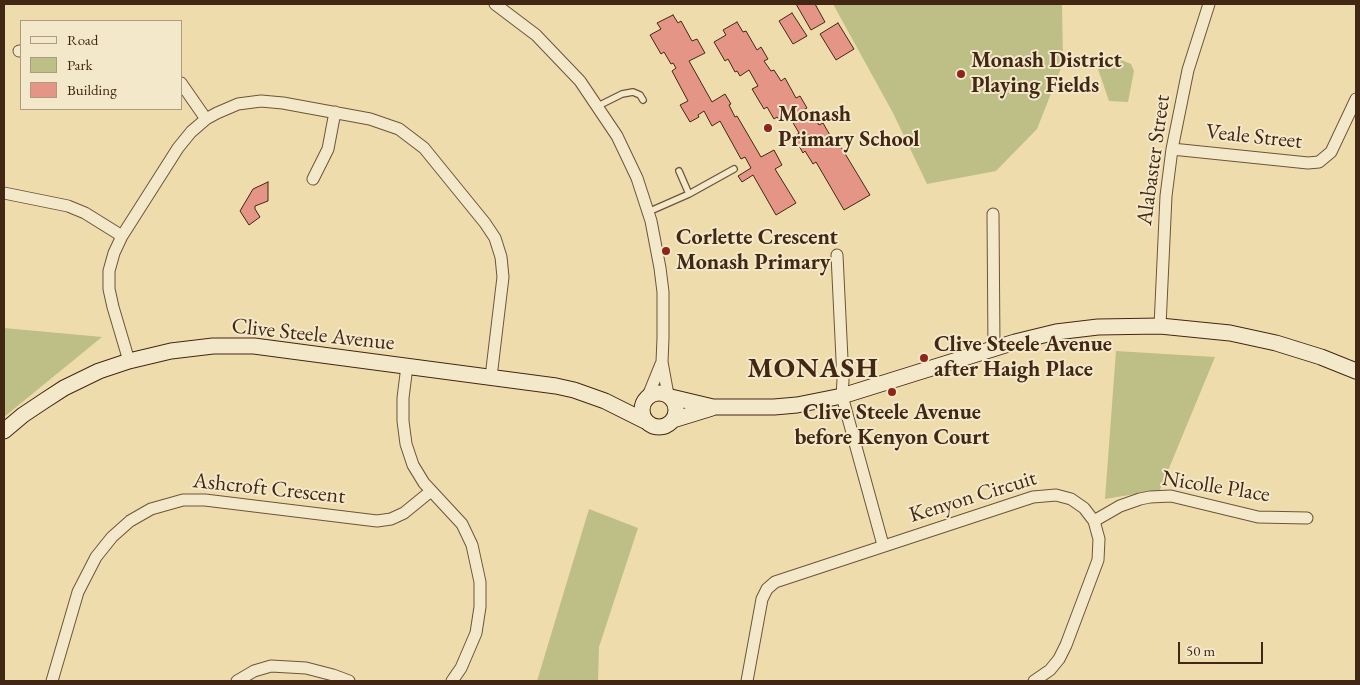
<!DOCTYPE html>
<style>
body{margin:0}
#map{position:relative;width:1360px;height:685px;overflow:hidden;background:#eedcad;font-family:"EB Garamond",serif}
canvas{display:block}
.frame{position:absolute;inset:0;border:5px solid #422714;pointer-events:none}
.legend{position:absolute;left:20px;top:20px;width:162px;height:90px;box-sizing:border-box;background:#f4e8ca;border:1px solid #ad9b81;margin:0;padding:6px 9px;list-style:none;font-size:15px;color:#422714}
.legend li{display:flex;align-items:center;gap:10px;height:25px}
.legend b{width:25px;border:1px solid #ad9b81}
.scale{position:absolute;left:1178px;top:642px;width:85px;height:22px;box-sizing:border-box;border:2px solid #422714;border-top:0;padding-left:6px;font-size:15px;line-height:18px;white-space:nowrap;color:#422714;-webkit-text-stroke:4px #f4e8ca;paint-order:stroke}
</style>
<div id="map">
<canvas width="1360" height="685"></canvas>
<div class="frame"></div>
<ul class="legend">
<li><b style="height:6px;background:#f4e8ca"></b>Road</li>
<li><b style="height:14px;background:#bebf86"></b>Park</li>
<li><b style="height:14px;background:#e59586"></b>Building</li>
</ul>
<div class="scale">50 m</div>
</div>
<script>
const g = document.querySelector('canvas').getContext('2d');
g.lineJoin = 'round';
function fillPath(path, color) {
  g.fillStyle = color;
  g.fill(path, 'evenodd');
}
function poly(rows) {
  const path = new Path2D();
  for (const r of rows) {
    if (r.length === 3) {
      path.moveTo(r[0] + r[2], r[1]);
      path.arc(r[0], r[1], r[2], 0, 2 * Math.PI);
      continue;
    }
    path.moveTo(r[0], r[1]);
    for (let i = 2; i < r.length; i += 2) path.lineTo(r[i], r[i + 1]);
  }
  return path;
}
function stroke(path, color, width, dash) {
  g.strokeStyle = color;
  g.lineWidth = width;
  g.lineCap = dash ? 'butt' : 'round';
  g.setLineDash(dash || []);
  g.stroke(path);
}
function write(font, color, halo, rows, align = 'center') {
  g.font = font + ' "EB Garamond",serif';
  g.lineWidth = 4;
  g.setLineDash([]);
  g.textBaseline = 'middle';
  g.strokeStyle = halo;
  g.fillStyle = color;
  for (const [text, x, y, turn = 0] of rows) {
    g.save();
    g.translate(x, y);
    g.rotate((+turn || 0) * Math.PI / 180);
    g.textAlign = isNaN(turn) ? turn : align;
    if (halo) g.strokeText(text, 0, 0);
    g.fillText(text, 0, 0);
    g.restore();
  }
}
fillPath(poly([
 [833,4,1062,4,1063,63,1037,129,996,171,927,184,893,113],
 [1119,59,1131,64,1134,71,1128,102,1109,101,1098,69],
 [4,328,102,337,4,417],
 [1116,351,1215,357,1160,490,1105,499],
 [589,509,638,528,599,647,598,681,537,681]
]), '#bebf86');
const building = poly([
 [796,4,815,4,825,22,811,30,796,4],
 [792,13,807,36,793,44,779,21,792,13],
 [673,15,678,23,681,21,692,41,697,39,705,53,689,61,712,102,725,94,731,104,729,105,735,117,737,116,761,157,774,150,782,165,775,169,796,203,776,215,753,175,742,182,738,176,751,168,745,157,741,159,720,121,712,126,704,111,698,115,699,117,690,122,680,105,688,101,672,71,676,68,673,63,671,64,664,52,661,54,650,35,661,29,657,23,673,15],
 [737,22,743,32,746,31,757,50,761,47,768,59,764,61,771,71,774,70,781,81,785,78,796,98,800,96,807,108,803,110,807,118,813,115,819,125,823,123,835,144,838,142,870,195,844,210,816,162,813,164,805,151,803,153,794,137,799,133,789,116,780,121,777,117,774,119,767,107,764,109,752,89,758,86,749,70,740,76,737,71,735,72,728,59,725,61,714,42,726,35,723,30,737,22],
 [838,23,854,49,836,60,820,34,838,23],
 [268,182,268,201,255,206,255,209,260,217,249,225,240,211,253,189,268,182]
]);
fillPath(building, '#e59586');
stroke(building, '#422714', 1);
const lane = poly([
 [598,106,622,94,633,92,640,95,643,100],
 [689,194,734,169],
 [648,212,689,194,679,171]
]);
const street = poly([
 [495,4,536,35,580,81,617,136,637,178,651,221,660,268,663,292,663,338,662,362,668,395],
 [19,51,21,51],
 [181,83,206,119],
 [1172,149,1308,163,1319,162,1331,152,1356,99],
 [313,179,328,149,335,112],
 [4,193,68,206,85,213,122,236],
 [993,214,994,348],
 [837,255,843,380,842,396,883,545],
 [1160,326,1166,196,1172,149,1188,70,1209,4],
 [129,361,113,307,109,289,109,271,114,253,122,236,178,148,191,132,206,119,217,113,238,104,261,101,283,103,370,119,399,129,424,148,485,223,495,238,501,257,503,277,491,377],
 [407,366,403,398,403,421,406,444,413,465,424,483,462,524,472,545,480,582,480,607,476,633,461,668,452,681],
 [648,396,661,364],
 [1094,521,1120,506,1140,499,1150,497,1171,496,1258,517,1307,518],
 [52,681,78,592,96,557,112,537,130,521,151,509,183,500,205,500,377,521,391,519,404,513,431,491],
 [237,681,254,671,271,666,306,668,333,675,349,681],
 [747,681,762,599,767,589,775,582,1033,497,1056,495,1071,499,1084,508,1094,521,1099,539,1098,560,1066,645,1059,659,1050,670,1034,681]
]);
const secondary = poly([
 [659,410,17],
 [671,397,713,407,774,407,797,405,842,396,1015,342,1056,332,1098,327,1160,326,1230,333,1276,343,1321,357,1356,371],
 [673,420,712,408],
 [4,431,23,415,44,401,64,388,99,371,129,361,171,351,213,346,254,346,556,386,574,390,605,401,645,421]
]);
stroke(lane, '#6d543a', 8);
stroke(street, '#6d543a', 13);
stroke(secondary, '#422714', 17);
stroke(lane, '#f4e8ca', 5.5);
stroke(street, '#f4e8ca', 11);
stroke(secondary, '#f4e8ca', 15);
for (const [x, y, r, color] of [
 [961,74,5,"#8f2418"],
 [768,128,5,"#8f2418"],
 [666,251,5,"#8f2418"],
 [924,358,5,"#8f2418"],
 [892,392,5,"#8f2418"]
]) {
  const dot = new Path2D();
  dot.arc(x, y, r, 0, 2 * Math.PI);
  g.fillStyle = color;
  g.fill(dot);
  stroke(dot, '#f4e8ca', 2);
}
write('bold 22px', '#422714', '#f4e8ca', [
 ["Monash District",971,61],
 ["Playing Fields",971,86],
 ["Monash",778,115],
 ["Primary School",778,140],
 ["Corlette Crescent",676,238],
 ["Monash Primary",676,263],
 ["Clive Steele Avenue",934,345],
 ["after Haigh Place",934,370],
 ["Clive Steele Avenue",892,413,"center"],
 ["before Kenyon Court",892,438,"center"]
], 'left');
write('22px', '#422714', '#f4e8ca', [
 ["Veale Street",1254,137,6],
 ["Alabaster Street",1154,160,-82],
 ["Clive Steele Avenue",313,335,6],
 ["Nicolle Place",1216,487,9],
 ["Ashcroft Crescent",269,489,6],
 ["Kenyon Circuit",973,497,-17]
]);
g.letterSpacing = '1px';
write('bold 28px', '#422714', '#f4e8ca', [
 ["MONASH",813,369]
]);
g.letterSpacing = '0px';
</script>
